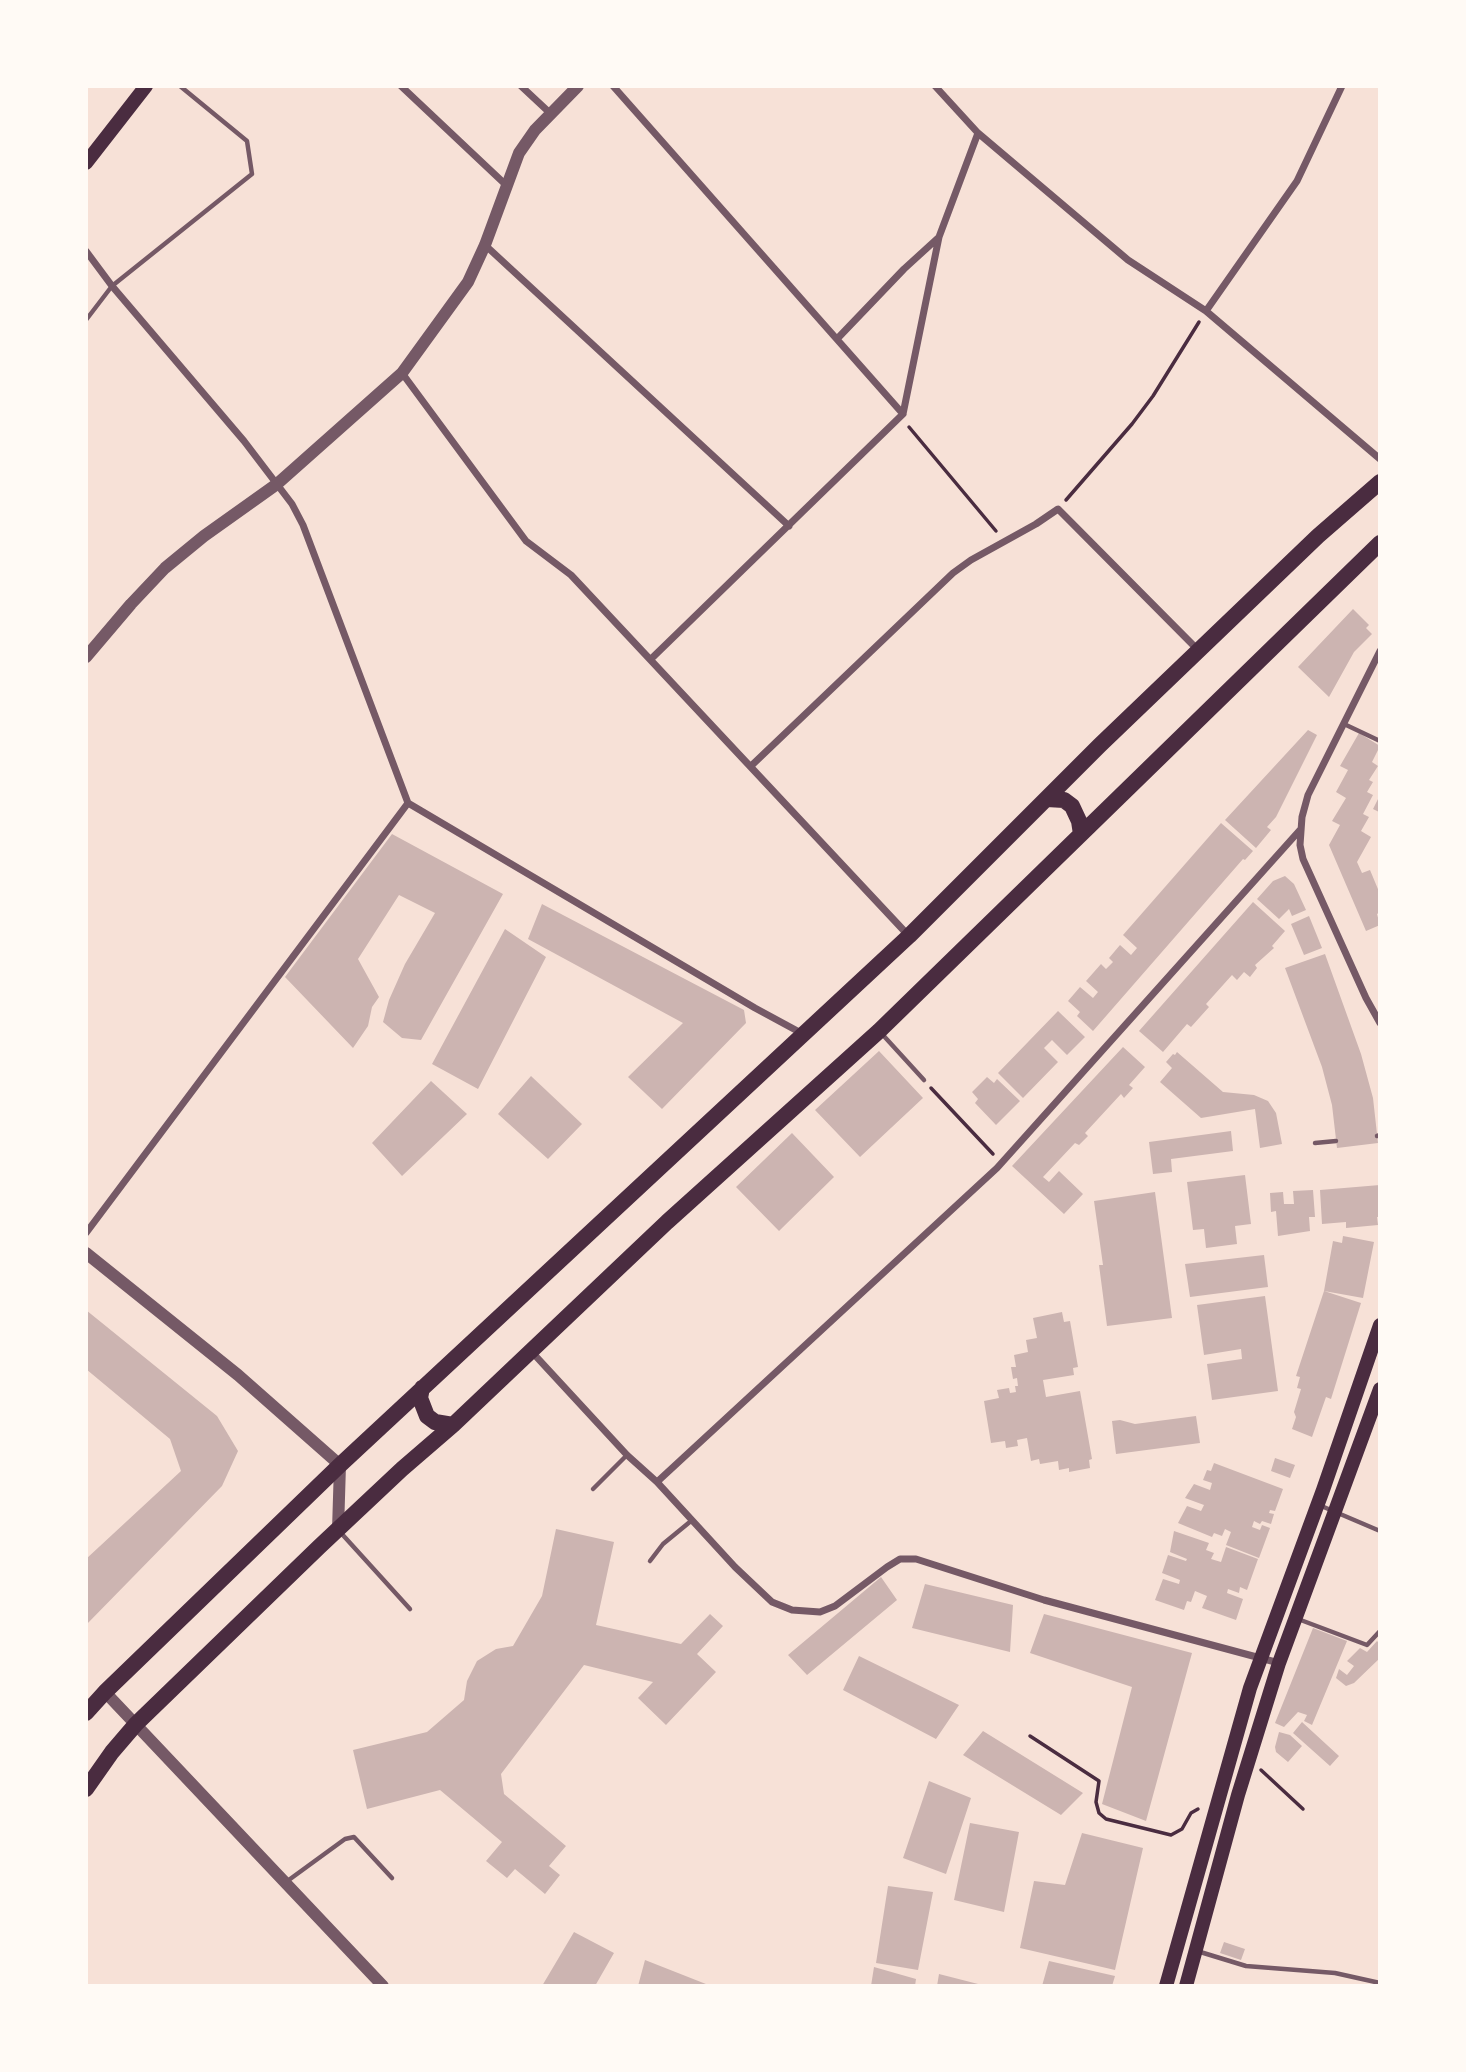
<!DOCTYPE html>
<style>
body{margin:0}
#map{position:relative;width:1466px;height:2072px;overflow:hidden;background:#f7e1d7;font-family:"Varela Round",sans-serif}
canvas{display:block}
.frame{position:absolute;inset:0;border:88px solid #fffaf5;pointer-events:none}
</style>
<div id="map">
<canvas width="1466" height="2072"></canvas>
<div class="frame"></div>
</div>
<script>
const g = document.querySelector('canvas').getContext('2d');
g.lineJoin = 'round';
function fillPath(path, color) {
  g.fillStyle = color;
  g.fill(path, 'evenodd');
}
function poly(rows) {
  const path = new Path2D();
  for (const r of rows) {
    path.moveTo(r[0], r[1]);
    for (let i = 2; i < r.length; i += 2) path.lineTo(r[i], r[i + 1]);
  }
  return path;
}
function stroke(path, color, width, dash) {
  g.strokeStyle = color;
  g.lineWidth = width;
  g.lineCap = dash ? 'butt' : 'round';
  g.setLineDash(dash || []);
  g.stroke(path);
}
fillPath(poly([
 [1353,609,1369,625,1366,628,1372,634,1354,652,1329,697,1298,667],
 [1308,730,1317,735,1276,817,1267,827,1271,830,1256,848,1225,820],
 [1359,733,1380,746,1372,762,1378,766,1369,780,1373,782,1367,792,1373,795,1363,814,1369,817,1361,831,1371,837,1357,862,1362,873,1370,870,1380,894,1380,912,1377,914,1380,925,1366,931,1329,845,1340,825,1332,821,1346,798,1336,792,1348,770,1340,766],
 [1380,795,1380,811,1379,812,1373,809],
 [1221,823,1253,851,1245,860,1243,859,1093,1031,1077,1016,1080,1012,1068,1001,1080,987,1093,998,1098,992,1086,981,1101,964,1106,969,1113,962,1109,958,1120,945,1131,955,1137,948,1123,935],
 [392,834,503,894,421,1040,402,1038,383,1022,389,1000,405,964,435,913,399,895,358,959,379,997,372,1007,368,1026,353,1048,285,977],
 [1285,876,1294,884,1306,910,1292,916,1289,909,1279,919,1257,899,1273,881],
 [1253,902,1285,931,1272,946,1274,948,1255,965,1257,968,1250,977,1244,972,1237,980,1232,975,1206,1004,1209,1007,1191,1027,1187,1024,1163,1052,1139,1031],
 [542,904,744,1010,746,1023,662,1109,628,1077,683,1023,528,939],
 [1309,916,1322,948,1304,955,1291,924],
 [505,929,546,957,478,1089,432,1064],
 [1325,954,1361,1054,1373,1098,1378,1143,1337,1148,1332,1105,1322,1067,1285,968],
 [1058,1011,1085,1037,1067,1055,1052,1040,1044,1048,1058,1062,1023,1098,998,1073],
 [1123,1047,1145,1067,1129,1085,1133,1088,1124,1098,1121,1094,1085,1133,1088,1136,1079,1145,1075,1143,1043,1177,1049,1182,1059,1171,1083,1194,1064,1214,1012,1166],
 [879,1051,923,1098,860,1157,815,1110],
 [1177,1052,1223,1092,1254,1095,1268,1101,1276,1113,1282,1144,1260,1148,1255,1109,1201,1118,1160,1082,1172,1068,1166,1062,1173,1054,1175,1055],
 [531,1076,582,1124,548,1159,498,1114],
 [987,1077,994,1083,997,1079,1020,1101,996,1125,975,1103,978,1099,972,1092],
 [431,1081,467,1114,402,1176,372,1143],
 [1231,1131,1233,1151,1171,1159,1172,1172,1153,1174,1149,1142],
 [792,1133,834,1177,779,1231,736,1187],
 [1245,1175,1251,1224,1235,1226,1237,1244,1206,1248,1204,1229,1193,1230,1187,1182],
 [1380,1185,1380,1217,1377,1217,1378,1225,1346,1228,1346,1222,1322,1224,1320,1190],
 [1313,1190,1315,1217,1309,1217,1310,1231,1278,1236,1276,1211,1271,1212,1270,1193,1283,1192,1284,1204,1294,1204,1293,1191],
 [1155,1192,1172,1318,1107,1326,1099,1265,1103,1265,1094,1201],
 [1343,1236,1374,1242,1363,1298,1324,1291,1361,1303,1331,1399,1326,1397,1312,1437,1292,1429,1296,1417,1294,1412,1301,1389,1297,1388,1300,1377,1296,1376,1324,1291,1333,1241,1342,1243],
 [1264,1255,1268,1287,1190,1297,1185,1264],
 [1265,1296,1278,1391,1212,1400,1207,1364,1242,1359,1241,1349,1204,1355,1197,1305],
 [86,1310,217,1416,238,1451,222,1486,86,1625,86,1559,181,1471,170,1439,86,1369],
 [1062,1312,1064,1322,1070,1321,1078,1367,1073,1368,1074,1375,1043,1380,1046,1397,1080,1391,1092,1459,1089,1460,1090,1468,1069,1472,1069,1468,1059,1470,1058,1461,1040,1464,1039,1459,1031,1461,1027,1438,1017,1440,1018,1446,1006,1448,1005,1441,991,1443,984,1401,999,1398,997,1390,1009,1388,1010,1393,1016,1392,1015,1386,1018,1386,1017,1378,1013,1379,1011,1367,1016,1367,1014,1355,1028,1352,1026,1340,1037,1338,1033,1318],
 [1196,1416,1200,1443,1116,1454,1112,1421,1120,1420,1135,1424],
 [1275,1458,1295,1465,1290,1478,1271,1471],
 [1214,1463,1283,1489,1275,1511,1270,1510,1269,1513,1274,1514,1271,1524,1262,1521,1260,1524,1254,1521,1252,1527,1260,1530,1262,1525,1270,1528,1259,1558,1226,1545,1231,1532,1225,1529,1222,1536,1214,1533,1212,1537,1178,1523,1187,1506,1201,1511,1204,1505,1185,1498,1194,1484,1210,1490,1212,1483,1203,1480,1207,1470,1211,1471],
 [556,1529,614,1542,596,1625,681,1644,710,1614,723,1626,697,1654,716,1672,666,1725,638,1698,653,1682,584,1665,501,1774,504,1794,566,1846,549,1866,560,1875,545,1894,515,1869,507,1878,486,1861,502,1842,440,1790,367,1809,353,1750,427,1732,464,1700,467,1681,477,1661,496,1649,513,1646,542,1596],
 [1174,1531,1209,1543,1206,1550,1214,1553,1211,1559,1221,1562,1226,1547,1258,1559,1247,1590,1240,1587,1239,1593,1228,1589,1227,1593,1243,1599,1236,1620,1202,1608,1207,1596,1195,1591,1191,1602,1187,1601,1184,1610,1155,1600,1163,1579,1179,1584,1180,1580,1162,1573,1168,1555,1186,1561,1187,1559,1170,1552],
 [881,1577,897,1600,807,1675,788,1655],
 [925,1584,1013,1605,1010,1652,912,1628],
 [1044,1614,1192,1653,1146,1821,1102,1804,1132,1687,1030,1653],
 [1313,1628,1347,1641,1312,1725,1304,1721,1307,1715,1298,1712,1284,1727,1275,1723],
 [1377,1641,1380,1644,1380,1658,1354,1683,1346,1686,1336,1678,1339,1669,1347,1675,1354,1666,1347,1661,1360,1648,1367,1652],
 [859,1656,959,1705,936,1739,843,1690],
 [1302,1722,1339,1756,1330,1766,1293,1733],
 [983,1731,1083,1793,1061,1815,963,1755],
 [1279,1732,1290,1735,1302,1746,1288,1762,1276,1752,1275,1747],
 [929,1781,971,1798,946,1874,903,1858],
 [970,1823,1019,1832,1004,1912,954,1900],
 [1082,1833,1143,1848,1115,1970,1020,1948,1034,1881,1065,1885],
 [888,1886,933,1892,918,1970,876,1963],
 [574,1932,614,1953,595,1986,542,1986],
 [1224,1942,1245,1949,1241,1960,1220,1953],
 [645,1960,711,1986,638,1986],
 [1049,1961,1115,1976,1112,1986,1042,1986],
 [874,1967,916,1979,915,1986,871,1986],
 [939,1974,982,1985,982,1986,937,1986]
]), '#ccb4b1');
stroke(poly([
 [909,427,996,531],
 [1066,500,1132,424,1153,396,1199,322],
 [931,1088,993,1154],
 [1030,1736,1099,1781,1096,1802,1099,1813,1106,1819,1171,1835,1182,1829,1191,1813,1198,1809],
 [1261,1770,1303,1809]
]), '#4a2c40', 3.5);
stroke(poly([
 [86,320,112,286,252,174,247,141,180,86],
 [1344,724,1380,741],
 [882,1034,924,1080],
 [1377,1136,1380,1135],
 [1315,1143,1336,1141],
 [593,1489,627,1455],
 [1319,1505,1380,1531],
 [341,1533,410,1609],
 [650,1561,663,1544,691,1521],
 [1298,1619,1367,1645,1380,1631],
 [286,1882,345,1839,354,1837,392,1878],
 [1197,1951,1246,1966,1335,1973,1380,1983]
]), '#755966', 4.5);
stroke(poly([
 [401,86,506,185],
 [521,86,551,114],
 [613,86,903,414],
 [935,86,978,133,1128,260,1206,311,1380,459],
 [485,245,789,526],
 [86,251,112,286,244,441,292,504,303,525,408,803,755,1008,803,1034],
 [1206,311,1297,181,1342,86],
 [837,339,904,269,938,238],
 [402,373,526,541,571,575,908,935],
 [1380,651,1308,795,1302,817,1300,845,1303,859,1366,998,1380,1023],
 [651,659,903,414,939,237,978,133],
 [751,766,953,573,971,560,1036,524,1058,509,1198,650],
 [86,1233,408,803],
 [531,1351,627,1455,657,1482,735,1567,772,1602,792,1610,820,1612,835,1606,887,1567,900,1559,916,1559,1044,1600,1279,1663],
 [657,1482,997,1168,1300,830]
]), '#755966', 7);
stroke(poly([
 [86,657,131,604,165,568,204,536,277,484,402,373,468,282,485,245,519,153,535,130,578,86],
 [86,1253,238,1375,340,1465,338,1530],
 [105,1692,383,1986]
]), '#755966', 12);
stroke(poly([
 [86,163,146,86],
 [1166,1986,1250,1688,1323,1490,1380,1325],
 [1186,1986,1238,1795,1279,1663,1380,1389]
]), '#4a2c40', 14);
stroke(poly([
 [1047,799,1064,800,1072,806,1079,821,1081,834],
 [422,1388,420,1398,427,1416,435,1422,453,1425],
 [86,1713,105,1692,340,1465,909,936,1100,745,1318,536,1380,482],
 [86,1789,112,1752,136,1724,319,1547,402,1469,453,1425,667,1222,879,1031,1380,543]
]), '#4a2c40', 16);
</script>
